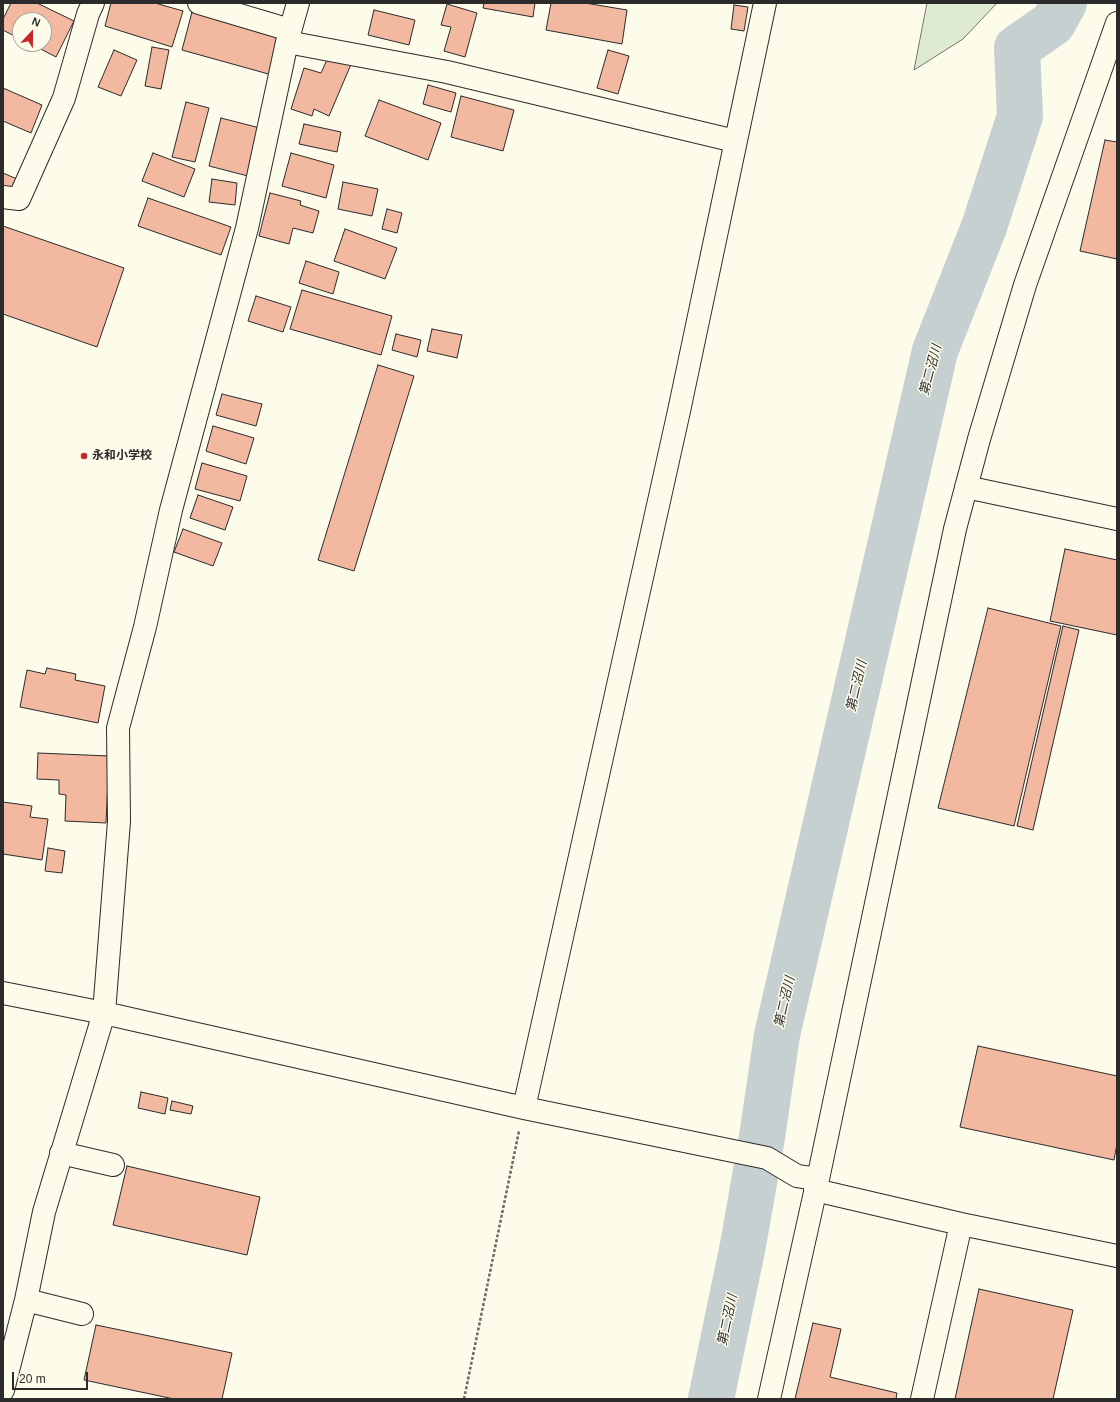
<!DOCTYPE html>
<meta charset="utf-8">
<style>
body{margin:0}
#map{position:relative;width:1120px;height:1402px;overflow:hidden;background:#fdfbea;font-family:Arial,sans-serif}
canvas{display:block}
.frame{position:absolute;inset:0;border:4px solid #2b2b2b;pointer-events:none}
.north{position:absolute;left:12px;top:12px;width:40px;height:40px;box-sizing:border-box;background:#fdfbea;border:1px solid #a9a89e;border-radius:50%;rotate:22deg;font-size:11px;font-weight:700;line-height:16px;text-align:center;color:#2b2b2b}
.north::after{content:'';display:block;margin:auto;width:14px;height:18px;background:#c62828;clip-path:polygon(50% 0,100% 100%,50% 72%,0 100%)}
.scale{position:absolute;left:12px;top:1372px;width:76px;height:18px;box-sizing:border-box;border:2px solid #2b2b2b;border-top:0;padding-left:5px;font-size:12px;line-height:14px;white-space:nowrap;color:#2b2b2b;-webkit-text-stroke:3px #fdfbea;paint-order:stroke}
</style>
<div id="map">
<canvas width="1120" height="1402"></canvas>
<div class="frame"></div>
<div class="north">N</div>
<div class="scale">20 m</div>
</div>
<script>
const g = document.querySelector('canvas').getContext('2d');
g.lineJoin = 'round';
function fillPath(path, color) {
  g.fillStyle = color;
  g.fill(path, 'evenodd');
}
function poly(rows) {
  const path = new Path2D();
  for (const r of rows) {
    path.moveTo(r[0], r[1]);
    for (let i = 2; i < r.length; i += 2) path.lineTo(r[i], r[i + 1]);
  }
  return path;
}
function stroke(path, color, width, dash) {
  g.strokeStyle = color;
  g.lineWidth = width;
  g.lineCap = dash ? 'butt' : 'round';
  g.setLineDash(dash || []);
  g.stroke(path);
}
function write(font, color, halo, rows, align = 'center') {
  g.font = font + ' Arial,"Noto Sans JP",sans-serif';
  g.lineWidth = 3;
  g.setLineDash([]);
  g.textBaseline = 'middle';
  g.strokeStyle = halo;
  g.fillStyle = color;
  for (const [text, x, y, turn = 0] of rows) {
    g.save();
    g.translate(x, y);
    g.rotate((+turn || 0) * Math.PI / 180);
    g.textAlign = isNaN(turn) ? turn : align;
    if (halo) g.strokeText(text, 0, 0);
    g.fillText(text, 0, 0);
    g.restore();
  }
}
const green = poly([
 [927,3,997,3,963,39,914,70,927,3]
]);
fillPath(green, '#deebd1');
stroke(green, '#74746e', 1);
stroke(poly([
 [711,1399,743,1245,762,1137,777,1035,935,351,984,227,1020,116,1017,48,1053,23,1064,3]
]), '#c7d0d0', 46);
const building = poly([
 [11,3,37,3,74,21,56,57,31,44,44,44,44,20,20,20,20,39,3,30,3,19,11,3],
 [111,3,155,3,183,11,172,47,105,26,111,3],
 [484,3,535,3,533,17,483,8,484,3],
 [551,3,585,3,627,10,622,44,546,30,551,3],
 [447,4,477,13,465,57,444,51,451,27,441,25,447,4],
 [734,5,748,7,744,31,731,29,734,5],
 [374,10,415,20,409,45,368,35,374,10],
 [192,12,282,38,272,75,182,50,192,12],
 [152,47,169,50,161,89,145,86,152,47],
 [114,50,137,60,121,96,98,87,114,50],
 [608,50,629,56,618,94,597,88,608,50],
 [330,53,352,62,329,116,314,109,312,116,291,109,304,68,321,73,330,53],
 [428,85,456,93,451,112,423,104,428,85],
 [3,88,42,105,31,133,3,121,3,88],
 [461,96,514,110,503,151,451,137,461,96],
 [379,100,441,123,428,160,365,136,379,100],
 [186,102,209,108,195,162,172,157,186,102],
 [221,118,260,128,248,176,209,166,221,118],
 [304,124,341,132,337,152,299,144,304,124],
 [1105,140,1117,142,1117,259,1080,251,1105,140],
 [153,153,195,169,184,197,142,181,153,153],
 [291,153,334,165,326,198,282,186,291,153],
 [3,173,17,179,9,197,3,195,3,173],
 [212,179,237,183,235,205,209,202,212,179],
 [343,182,378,189,372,216,338,209,343,182],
 [270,193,301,201,300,205,319,211,313,233,293,228,289,244,259,236,270,193],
 [148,198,231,227,221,255,138,226,148,198],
 [387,209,402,213,397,233,382,229,387,209],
 [3,226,124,268,97,347,3,314,3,226],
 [345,229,397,248,385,279,334,261,345,229],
 [306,261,339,272,333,294,299,283,306,261],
 [302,290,392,316,381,355,290,329,302,290],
 [256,296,291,307,283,332,248,321,256,296],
 [432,329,462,335,457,358,427,351,432,329],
 [396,334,421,340,417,357,392,350,396,334],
 [378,365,414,376,354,571,318,560,378,365],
 [222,394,262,404,256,426,216,415,222,394],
 [213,426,254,438,246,464,206,451,213,426],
 [202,463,247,476,240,501,195,489,202,463],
 [198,495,233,507,225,530,190,518,198,495],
 [183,529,222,543,213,566,174,552,183,529],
 [1065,549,1117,560,1117,635,1050,621,1065,549],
 [988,608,1061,626,1014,826,938,808,988,608],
 [1063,626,1079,630,1033,830,1017,826,1063,626],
 [47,668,76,674,75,680,105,686,98,723,20,707,27,670,45,674,47,668],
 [38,753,109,756,106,823,65,821,66,795,59,794,59,780,37,779,38,753],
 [3,802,32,806,30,817,48,819,42,860,3,854,3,802],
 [48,848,65,851,62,873,45,871,48,848],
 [978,1046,1117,1076,1117,1144,1114,1160,960,1127,978,1046],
 [141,1092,168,1098,165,1114,138,1108,141,1092],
 [172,1101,193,1106,191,1114,170,1110,172,1101],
 [127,1166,260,1197,247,1255,113,1225,127,1166],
 [979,1289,1073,1310,1053,1399,955,1399,979,1289],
 [813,1323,841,1329,830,1377,897,1393,896,1399,795,1399,813,1323],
 [96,1325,232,1353,222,1399,174,1399,84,1380,96,1325]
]);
fillPath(building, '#f2b8a0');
stroke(building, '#2b2b2b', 1);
const street = poly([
 [199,3,290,30],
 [287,42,447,72,735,141],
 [3,197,19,199,64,98,88,14,93,3],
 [966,487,1117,519],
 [3,993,104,1013,524,1108,767,1158,797,1176,818,1179],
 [524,1108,679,411,765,3],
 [61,1153,113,1165],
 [815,1190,961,1224,1117,1256],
 [26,1300,82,1314],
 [3,1390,26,1300,44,1212,104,1013,119,821,118,728,145,627,171,510,247,228,287,42,298,3],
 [769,1399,818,1179,955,529,979,439,1025,285,1117,23],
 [922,1399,961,1224]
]);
stroke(street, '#2b2b2b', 24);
stroke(poly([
 [464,1399,519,1131]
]), '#6a6964', 2.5, [3, 2]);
stroke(street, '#fdfbea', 22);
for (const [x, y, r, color] of [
 [84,456,4,"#c62828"]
]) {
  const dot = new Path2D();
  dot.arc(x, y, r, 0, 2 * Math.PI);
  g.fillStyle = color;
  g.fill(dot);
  stroke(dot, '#fdfbea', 1.5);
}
write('bold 12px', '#2b2b2b', '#fdfbea', [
 ["永和小学校",92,456]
], 'left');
write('italic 13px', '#2b2b2b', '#fdfbea', [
 ["第二沼川",931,370,-75],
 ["第二沼川",857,686,-77],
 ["第二沼川",785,1002,-77],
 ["第二沼川",728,1320,-78]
]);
</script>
